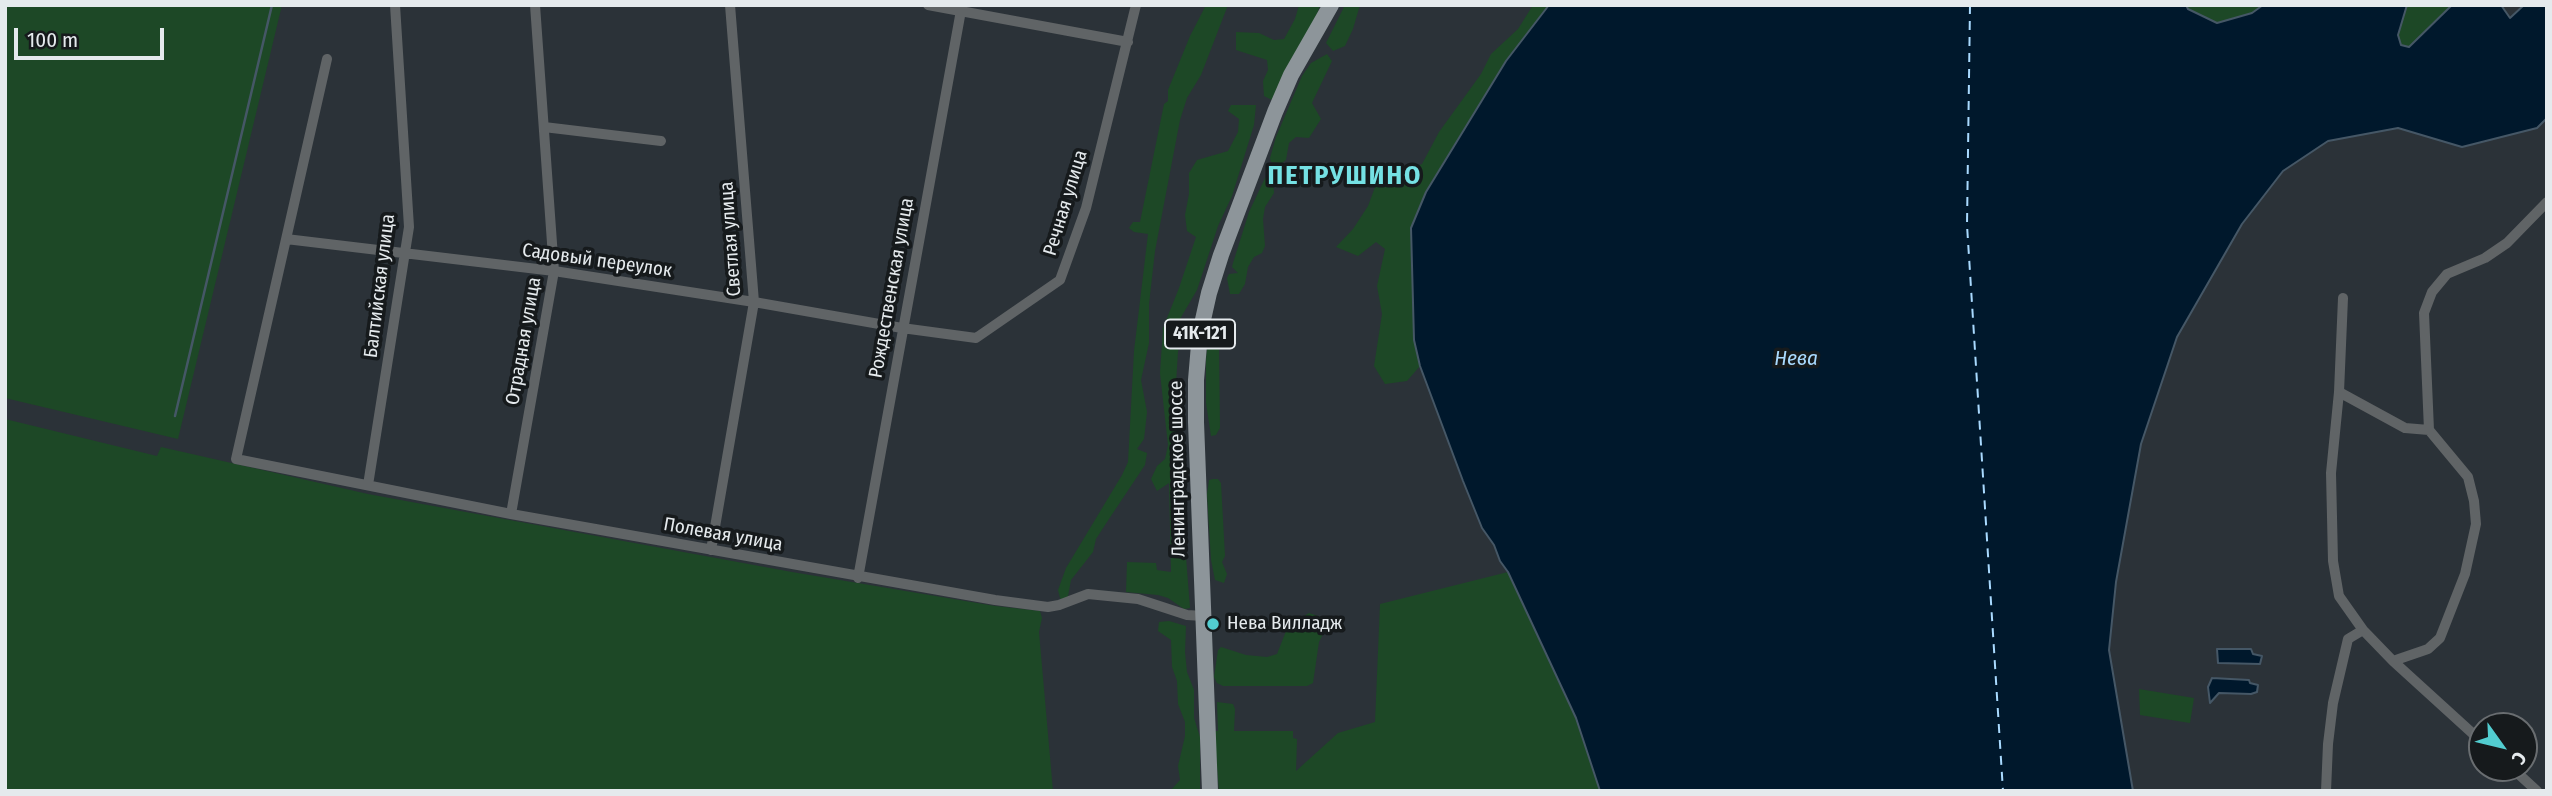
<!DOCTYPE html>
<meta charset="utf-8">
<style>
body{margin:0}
#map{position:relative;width:2552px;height:796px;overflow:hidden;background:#2b3238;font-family:"Fira Sans Condensed",sans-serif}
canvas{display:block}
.frame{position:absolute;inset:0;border:7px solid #e5eaed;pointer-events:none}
.north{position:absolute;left:2468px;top:712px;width:70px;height:70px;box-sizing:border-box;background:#161a1c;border:2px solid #696d70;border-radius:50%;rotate:124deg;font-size:19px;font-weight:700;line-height:28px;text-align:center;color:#e5eaed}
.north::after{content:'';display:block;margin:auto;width:24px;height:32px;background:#52cdd0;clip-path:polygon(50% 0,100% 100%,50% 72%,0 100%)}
.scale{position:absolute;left:14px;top:28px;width:150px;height:32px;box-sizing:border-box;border:4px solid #e5eaed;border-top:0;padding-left:9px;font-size:21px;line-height:24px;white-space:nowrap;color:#e5eaed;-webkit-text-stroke:5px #161a1c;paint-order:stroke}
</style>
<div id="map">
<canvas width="2552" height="796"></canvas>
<div class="frame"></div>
<div class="north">С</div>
<div class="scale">100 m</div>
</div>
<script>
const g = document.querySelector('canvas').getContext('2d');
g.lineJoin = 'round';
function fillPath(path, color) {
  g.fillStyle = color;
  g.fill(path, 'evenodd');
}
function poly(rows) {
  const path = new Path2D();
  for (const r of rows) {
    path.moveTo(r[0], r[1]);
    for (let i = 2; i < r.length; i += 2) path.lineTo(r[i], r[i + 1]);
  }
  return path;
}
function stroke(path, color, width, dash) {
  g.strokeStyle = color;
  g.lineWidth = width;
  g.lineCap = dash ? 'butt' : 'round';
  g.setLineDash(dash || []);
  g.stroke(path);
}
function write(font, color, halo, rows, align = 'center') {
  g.font = font + ' "Fira Sans Condensed",sans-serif';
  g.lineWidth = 7;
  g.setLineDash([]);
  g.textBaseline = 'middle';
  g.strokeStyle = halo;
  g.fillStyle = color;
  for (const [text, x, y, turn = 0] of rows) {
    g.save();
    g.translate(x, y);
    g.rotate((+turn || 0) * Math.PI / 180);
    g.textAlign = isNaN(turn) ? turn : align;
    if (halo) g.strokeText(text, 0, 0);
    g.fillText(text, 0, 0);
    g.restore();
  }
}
fillPath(poly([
 [5,5,282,5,178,439,5,398],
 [1206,5,1228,5,1201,75,1187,98,1180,120,1155,251,1149,304,1149,343,1141,380,1147,412,1144,439,1137,449,1147,453,1145,465,1109,519,1096,539,1093,552,1071,580,1068,596,1064,602,1060,598,1058,590,1066,568,1122,475,1128,462,1134,351,1148,234,1134,232,1129,228,1133,222,1140,222,1164,104,1168,101,1168,90,1190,36],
 [1299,5,1320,5,1314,23,1274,101,1264,96,1263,81,1268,70,1267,60,1236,50,1236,32,1259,33,1274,40,1284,39,1295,19],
 [1345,5,1360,5,1353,29,1345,46,1333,51,1326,43],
 [1533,5,1549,5,1506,62,1445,160,1426,192,1412,228,1414,340,1420,366,1407,381,1385,384,1374,366,1382,314,1377,286,1385,249,1376,242,1358,256,1336,247,1353,229,1368,206,1378,179,1387,170,1404,171,1422,164,1439,132,1481,74,1491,54,1518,29],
 [2186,5,2263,5,2252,13,2217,23,2188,9],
 [2407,5,2452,5,2409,47,2401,45,2398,35],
 [1327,54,1332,61,1312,103,1321,119,1309,138,1296,137,1289,143,1286,160,1282,163,1271,162,1270,158,1276,137,1302,76,1311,63],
 [1231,105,1256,105,1254,125,1232,196,1218,226,1197,290,1180,319,1182,331,1178,352,1175,399,1176,437,1183,479,1185,544,1190,608,1184,609,1168,598,1158,595,1126,592,1127,562,1156,563,1157,570,1171,572,1169,483,1157,491,1151,479,1157,466,1165,459,1168,445,1160,373,1163,328,1179,288,1196,237,1187,231,1185,215,1189,194,1189,173,1197,160,1228,151,1238,132,1239,119,1228,111],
 [1266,176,1273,179,1274,193,1265,207,1263,219,1265,246,1262,253,1254,257,1248,267,1245,284,1239,294,1230,294,1227,278,1229,274,1238,273,1232,267,1233,263,1249,212],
 [1213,344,1219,348,1220,428,1216,435,1211,436,1206,403,1206,361,1207,349],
 [5,419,157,456,161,447,368,494,792,572,995,606,1040,611,1042,618,1039,632,1053,791,5,791],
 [1213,479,1218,479,1221,483,1225,556,1222,562,1227,574,1224,583,1215,580,1211,560,1207,494,1209,480],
 [1508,572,1577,718,1600,791,1219,791,1214,731,1218,731,1217,702,1233,704,1235,709,1234,731,1293,731,1293,738,1297,739,1296,771,1338,733,1375,722,1380,604],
 [1309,613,1330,620,1319,642,1313,683,1307,686,1223,686,1217,683,1214,677,1218,650,1221,647,1246,655,1267,657,1277,654,1288,626],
 [1169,621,1186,626,1185,652,1187,672,1194,690,1194,718,1200,737,1200,791,1170,791,1180,780,1178,766,1185,736,1185,722,1178,704,1177,681,1172,667,1171,640,1158,631,1159,622],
 [2139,689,2194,698,2190,723,2140,715]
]), '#1d4826');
const water = poly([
 [1549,5,2186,5,2188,9,2217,23,2252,13,2263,5,2407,5,2398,35,2401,45,2409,47,2452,5,2501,5,2510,18,2524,5,2547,5,2547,118,2537,128,2462,147,2398,128,2328,141,2283,171,2242,224,2177,337,2141,444,2116,582,2109,650,2133,791,1600,791,1576,718,1508,572,1500,561,1494,545,1482,528,1463,481,1420,366,1414,340,1411,228,1426,192,1506,61,1549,5],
 [2217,649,2251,649,2253,654,2262,656,2260,664,2218,663,2217,649],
 [2212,678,2249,680,2250,683,2258,685,2257,692,2251,694,2219,693,2210,703,2208,687,2212,678]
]);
fillPath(water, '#00182c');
stroke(water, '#455766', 2);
stroke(poly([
 [175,416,272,5]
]), '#455766', 2.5);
stroke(poly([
 [1970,5,1967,225,2003,791]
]), '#a9daff', 2, [9, 7]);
stroke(poly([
 [928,5,1128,42],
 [327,59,236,459,511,514,995,600,1048,607,1059,605,1088,594,1138,599,1187,615,1203,616],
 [544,127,661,141],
 [286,239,554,271,754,302,902,328,976,338,1060,280,1086,208,1136,5],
 [2343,298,2339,392,2331,473,2333,561,2339,596,2363,630,2393,661,2482,742],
 [2339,392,2405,428,2429,430,2468,477,2474,501,2476,524,2465,574,2440,638,2428,649,2393,661],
 [2429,430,2424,313,2432,292,2447,274,2485,258,2507,243,2547,202],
 [368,485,409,227,395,5],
 [511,514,554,271,535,5],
 [711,550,754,302,730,5],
 [858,578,962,5],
 [2512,768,2537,791],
 [2326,791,2328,744,2333,703,2348,639,2363,630]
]), '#606466', 10);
stroke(poly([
 [1210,791,1196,422,1196,380,1200,333,1209,293,1221,255,1275,112,1291,75,1331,5]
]), '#8d959a', 16);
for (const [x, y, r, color] of [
 [1213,624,7,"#52cdd0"]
]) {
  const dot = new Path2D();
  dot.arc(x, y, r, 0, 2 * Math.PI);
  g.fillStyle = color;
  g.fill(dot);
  stroke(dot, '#161a1c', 2.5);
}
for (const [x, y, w] of [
 [1200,334,70]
]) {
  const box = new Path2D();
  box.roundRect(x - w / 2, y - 14.5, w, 29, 5);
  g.fillStyle = '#161a1c';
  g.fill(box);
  stroke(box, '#e5eaed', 2);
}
write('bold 18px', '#e5eaed', null, [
 ["41К-121",1200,334]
]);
write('19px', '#e5eaed', '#161a1c', [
 ["Речная улица",1066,203,-73],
 ["Светлая улица",731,239,-94],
 ["Садовый переулок",597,261,8],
 ["Балтийская улица",380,286,-83],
 ["Рождественская улица",892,288,-80],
 ["Отрадная улица",524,341,-80],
 ["Ленинградское шоссе",1178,469,-91],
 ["Полевая улица",723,535,10]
]);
write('19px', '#e5eaed', '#161a1c', [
 ["Нева Вилладж",1227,624]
], 'left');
write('italic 21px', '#a9daff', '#161a1c', [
 ["Нева",1796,359]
]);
g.letterSpacing = '2px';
write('bold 26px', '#75e1e4', '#161a1c', [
 ["ПЕТРУШИНО",1345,177]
]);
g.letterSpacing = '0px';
</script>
